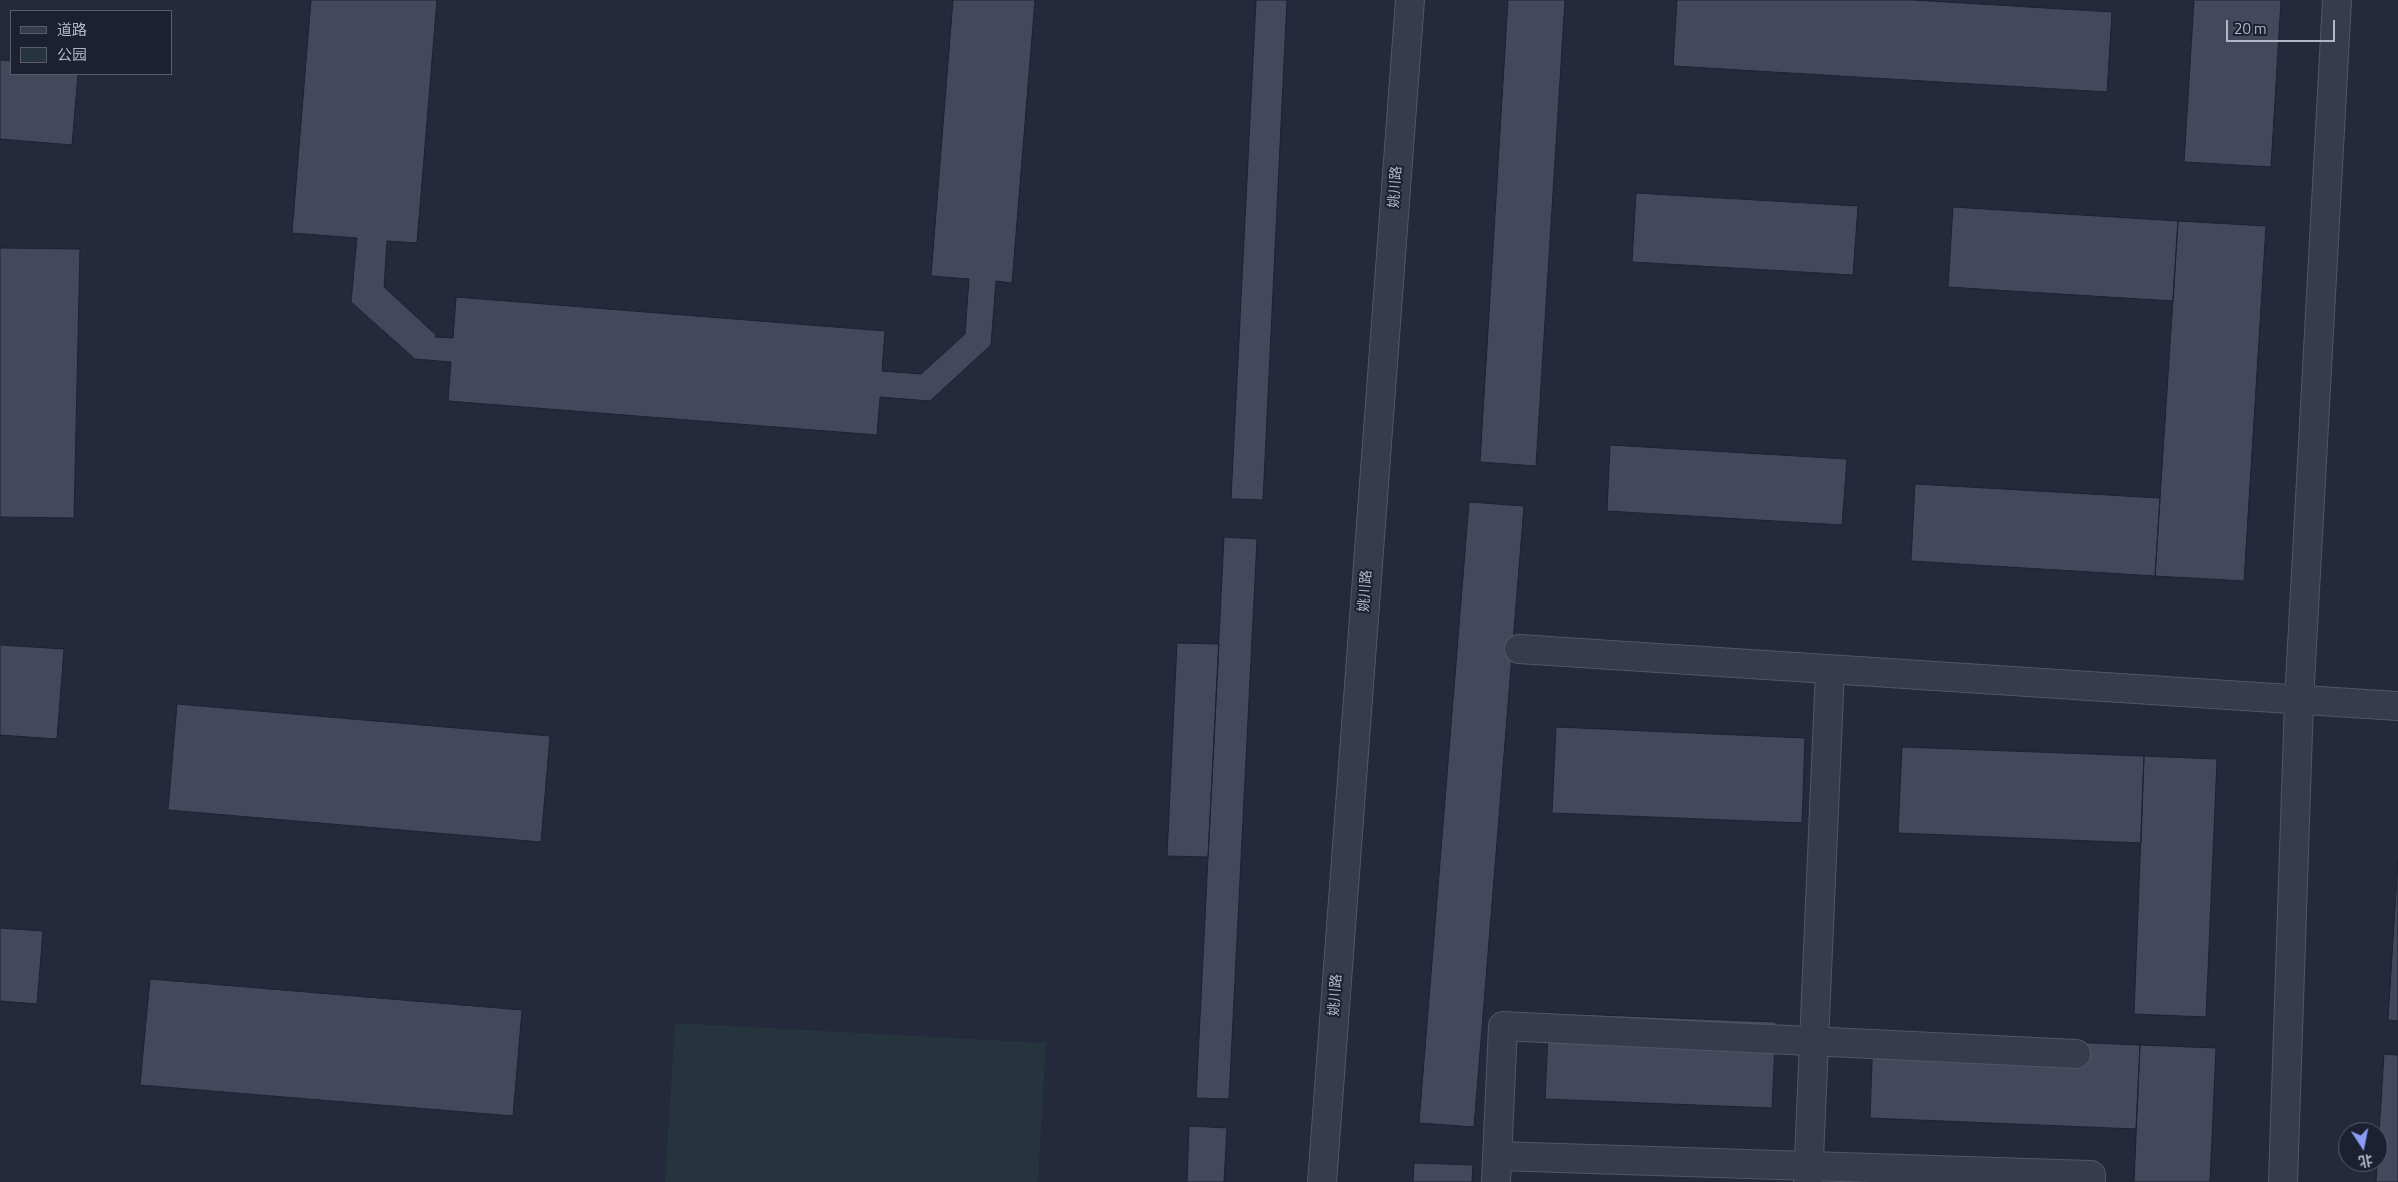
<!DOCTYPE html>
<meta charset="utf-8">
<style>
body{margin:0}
#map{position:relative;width:2398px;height:1182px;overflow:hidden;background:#24293c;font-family:"Titillium Web","Noto Sans SC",sans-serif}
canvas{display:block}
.legend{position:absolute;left:10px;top:10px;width:162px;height:65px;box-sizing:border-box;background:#1d2031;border:1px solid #595c6d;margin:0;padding:6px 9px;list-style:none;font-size:15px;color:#b3b6c7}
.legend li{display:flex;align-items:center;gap:10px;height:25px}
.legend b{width:25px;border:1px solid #595c6d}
.north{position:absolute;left:2338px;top:1122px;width:50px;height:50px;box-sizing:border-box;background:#1d2031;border:1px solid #595c6d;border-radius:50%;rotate:169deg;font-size:14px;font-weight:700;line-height:20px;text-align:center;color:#b3b6c7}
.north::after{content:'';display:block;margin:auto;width:18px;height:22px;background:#8a9cf5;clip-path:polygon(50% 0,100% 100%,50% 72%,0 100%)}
.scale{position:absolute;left:2226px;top:20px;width:109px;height:22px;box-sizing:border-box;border:2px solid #b3b6c7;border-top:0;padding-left:6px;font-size:15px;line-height:18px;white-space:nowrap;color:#b3b6c7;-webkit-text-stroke:4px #1d2031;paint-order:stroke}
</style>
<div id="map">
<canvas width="2398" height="1182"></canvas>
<ul class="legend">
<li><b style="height:6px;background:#373b4c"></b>道路</li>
<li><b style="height:14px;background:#26353d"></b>公园</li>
</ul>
<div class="north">北</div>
<div class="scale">20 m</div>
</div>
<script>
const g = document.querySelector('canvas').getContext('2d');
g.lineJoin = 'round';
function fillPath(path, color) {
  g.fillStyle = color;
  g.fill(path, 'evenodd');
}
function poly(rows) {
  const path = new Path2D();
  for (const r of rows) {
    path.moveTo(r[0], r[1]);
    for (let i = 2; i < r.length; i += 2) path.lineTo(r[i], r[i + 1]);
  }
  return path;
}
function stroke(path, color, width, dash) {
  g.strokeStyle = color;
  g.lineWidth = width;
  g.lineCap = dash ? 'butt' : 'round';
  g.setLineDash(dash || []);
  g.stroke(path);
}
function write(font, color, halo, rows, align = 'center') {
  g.font = font + ' "Titillium Web","Noto Sans SC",sans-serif';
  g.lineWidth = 4;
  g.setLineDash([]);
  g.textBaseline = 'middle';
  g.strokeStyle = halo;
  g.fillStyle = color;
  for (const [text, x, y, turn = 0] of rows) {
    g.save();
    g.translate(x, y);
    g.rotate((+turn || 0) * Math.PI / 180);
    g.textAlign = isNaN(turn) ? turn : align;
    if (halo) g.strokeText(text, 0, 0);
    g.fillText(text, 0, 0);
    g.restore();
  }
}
fillPath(poly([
 [675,1023,1046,1043,1038,1182,665,1182]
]), '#26353d');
const building = poly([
 [311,0,437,0,417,243,387,241,384,287,436,335,435,337,453,338,456,297,885,331,882,371,921,374,965,334,969,279,931,276,953,0,1035,0,1012,283,996,281,991,345,930,401,880,397,877,435,448,401,451,362,415,359,351,302,357,238,292,233,311,0],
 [1256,0,1287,0,1263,500,1231,499,1256,0],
 [1508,0,1565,0,1536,466,1480,462,1508,0],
 [1677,0,1913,0,2112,12,2107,92,1673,66,1677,0],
 [2194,0,2281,0,2271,167,2184,162,2194,0],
 [0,60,11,61,11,74,78,74,72,145,0,139,0,60],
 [1636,193,1858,206,1853,275,1632,262,1636,193],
 [1953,207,2178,221,2173,301,1948,287,1953,207],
 [2178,221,2266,226,2244,581,2155,576,2178,221],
 [0,248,80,249,74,518,0,517,0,248],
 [1610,445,1847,459,1842,525,1607,511,1610,445],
 [1915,484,2160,498,2155,576,1911,561,1915,484],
 [1469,502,1524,506,1474,1127,1419,1123,1469,502],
 [1224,537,1257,539,1229,1099,1196,1098,1224,537],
 [1177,643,1219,644,1208,857,1167,856,1177,643],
 [0,645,64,649,57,739,0,735,0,645],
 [177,704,550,736,541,842,168,810,177,704],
 [1556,727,1805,738,1802,823,1552,813,1556,727],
 [1902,747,2144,756,2141,843,1898,833,1902,747],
 [2144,756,2217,759,2206,1017,2134,1014,2144,756],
 [2398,859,2398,1021,2388,1020,2398,859],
 [0,928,43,931,37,1004,0,1001,0,928],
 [150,979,522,1010,513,1116,140,1085,150,979],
 [1549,1013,1776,1022,1772,1108,1545,1099,1549,1013],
 [1873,1034,2140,1045,2136,1129,1870,1118,1873,1034],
 [2140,1045,2216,1048,2210,1182,2134,1182,2140,1045],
 [2384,1054,2398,1055,2398,1182,2376,1182,2384,1054],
 [1189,1126,1227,1128,1224,1182,1187,1182,1189,1126],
 [1414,1163,1473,1165,1472,1182,1413,1182,1414,1163]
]);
fillPath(building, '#43485d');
stroke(building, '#1f2233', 1);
const minor = poly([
 [1497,1156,2091,1175,2091,1182],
 [1496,1182,1503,1026,2076,1054],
 [1808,1182,1830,670],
 [2283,1182,2299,701,2337,0]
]);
const tertiary = poly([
 [1519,649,2398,706],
 [1322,1182,1410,0]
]);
stroke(minor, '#535667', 30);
stroke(tertiary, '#535667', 30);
stroke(minor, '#373b4c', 28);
stroke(tertiary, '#373b4c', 28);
write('14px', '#b3b6c7', '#1d2031', [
 ["姚川路",1396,187,-86],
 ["姚川路",1366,591,-86],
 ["姚川路",1336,995,-86]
]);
</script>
